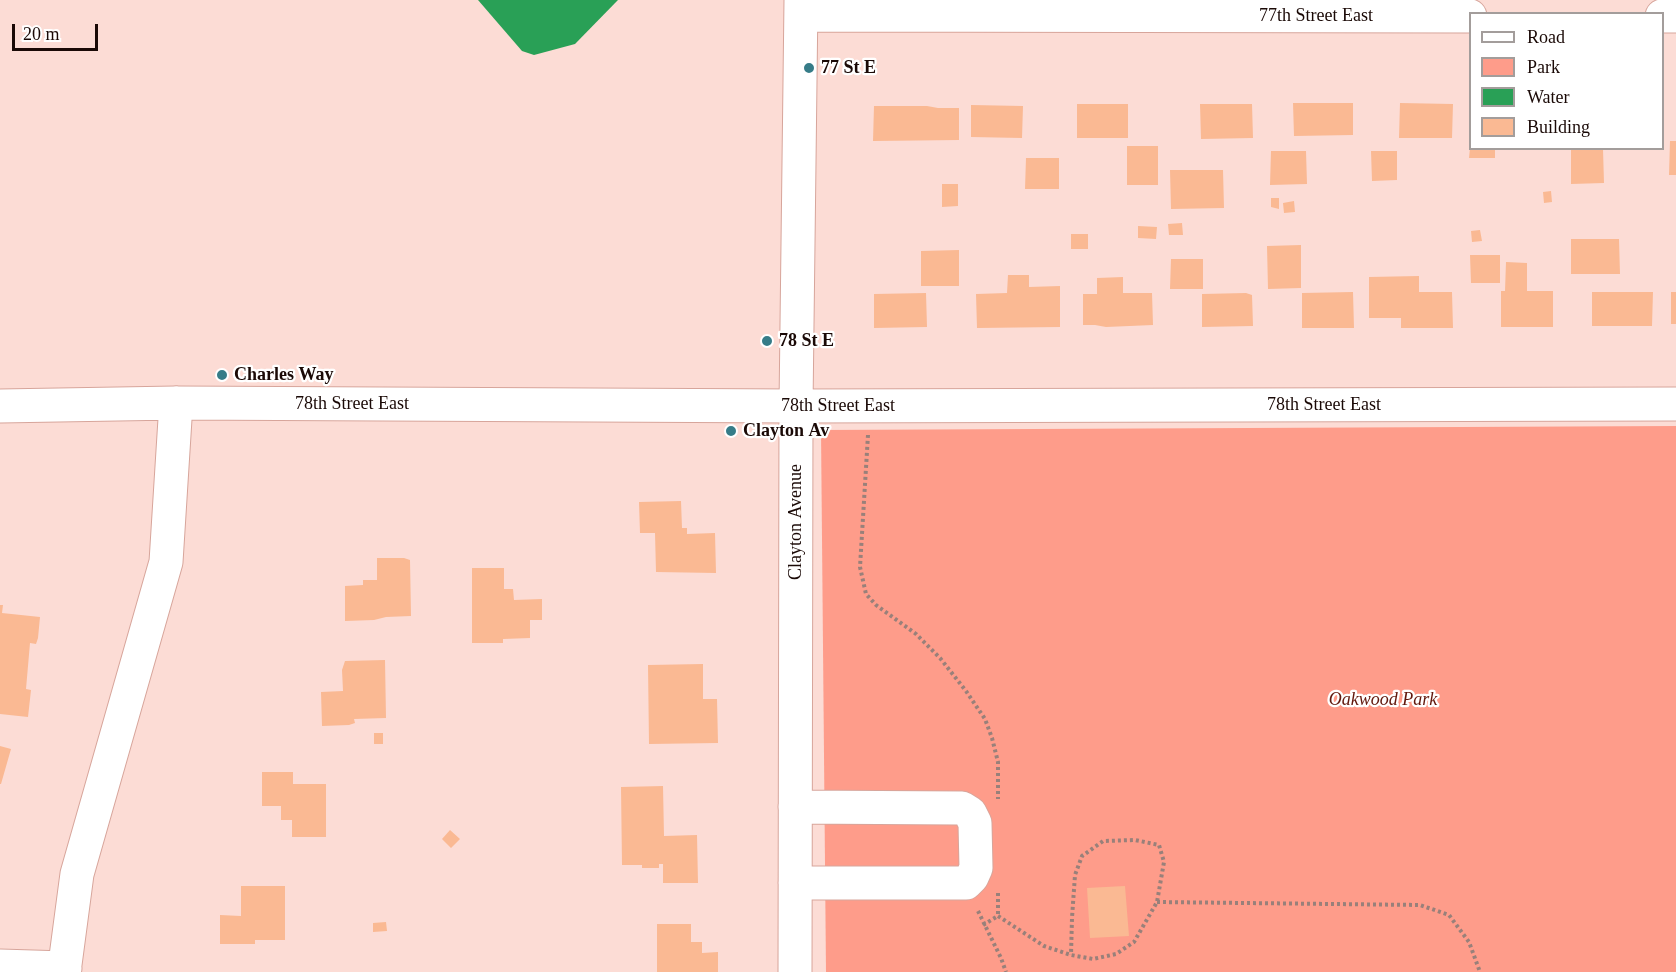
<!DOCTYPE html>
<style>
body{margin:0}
#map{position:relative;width:1676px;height:972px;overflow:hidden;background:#fcdcd5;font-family:Georgia,serif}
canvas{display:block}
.legend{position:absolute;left:1469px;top:12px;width:195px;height:138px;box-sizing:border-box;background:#fff;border:2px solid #a39d9b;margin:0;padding:8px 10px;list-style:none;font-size:18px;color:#1a0906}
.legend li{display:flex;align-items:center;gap:12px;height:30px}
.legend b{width:30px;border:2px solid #a39d9b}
.scale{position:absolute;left:12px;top:24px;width:86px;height:27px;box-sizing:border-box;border:3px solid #1a0906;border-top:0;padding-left:8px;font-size:18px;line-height:21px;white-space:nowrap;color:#1a0906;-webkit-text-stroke:4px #fff;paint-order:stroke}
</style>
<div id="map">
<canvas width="1676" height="972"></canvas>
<ul class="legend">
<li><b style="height:8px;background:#fff"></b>Road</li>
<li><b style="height:16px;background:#fe9c8a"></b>Park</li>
<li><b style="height:16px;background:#29a056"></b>Water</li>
<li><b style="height:16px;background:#fab993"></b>Building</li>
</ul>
<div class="scale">20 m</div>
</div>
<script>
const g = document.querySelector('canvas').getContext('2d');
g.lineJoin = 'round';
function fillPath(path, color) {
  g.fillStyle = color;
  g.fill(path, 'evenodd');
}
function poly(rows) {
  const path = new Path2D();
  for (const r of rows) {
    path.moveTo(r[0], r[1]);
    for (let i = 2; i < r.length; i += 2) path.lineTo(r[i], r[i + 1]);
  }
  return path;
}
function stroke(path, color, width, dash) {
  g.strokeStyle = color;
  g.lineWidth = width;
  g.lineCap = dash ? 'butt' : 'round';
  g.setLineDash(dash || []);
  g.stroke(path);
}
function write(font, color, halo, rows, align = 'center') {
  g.font = font + ' Georgia,serif';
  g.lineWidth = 4.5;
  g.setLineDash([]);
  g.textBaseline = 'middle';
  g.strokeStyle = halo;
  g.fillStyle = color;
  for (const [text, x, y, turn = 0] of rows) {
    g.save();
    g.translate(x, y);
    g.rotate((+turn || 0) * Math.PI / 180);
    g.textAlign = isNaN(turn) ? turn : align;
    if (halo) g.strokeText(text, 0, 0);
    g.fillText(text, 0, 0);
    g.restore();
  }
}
fillPath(poly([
 [1676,426,1676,972,826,972,821,430]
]), '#fe9c8a');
fillPath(poly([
 [478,0,618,0,575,44,534,55,522,51]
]), '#29a056');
fillPath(poly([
 [1293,103,1353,103,1353,135,1294,136],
 [1400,103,1453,104,1452,138,1399,138],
 [1077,104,1128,104,1128,138,1077,138],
 [1200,104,1252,104,1253,138,1201,139],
 [971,105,1023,106,1022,138,971,137],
 [874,106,927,106,938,108,959,108,959,140,873,141],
 [1670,141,1676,141,1676,175,1669,175],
 [1127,146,1158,146,1158,185,1127,185],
 [1470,148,1495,148,1495,158,1469,158],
 [1603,149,1604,183,1571,184,1571,150],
 [1271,151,1306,151,1307,184,1270,185],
 [1371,151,1397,151,1397,180,1372,181],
 [1026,158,1059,158,1059,189,1025,189],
 [1170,170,1223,170,1224,208,1171,209],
 [942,184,958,184,958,206,942,207],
 [1551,191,1552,202,1544,203,1543,192],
 [1271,198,1279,198,1279,209,1271,207],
 [1294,201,1295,212,1284,213,1283,203],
 [1182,223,1183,235,1169,235,1168,224],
 [1138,226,1157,227,1156,239,1138,238],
 [1480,230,1482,241,1472,242,1471,231],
 [1071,234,1088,234,1088,249,1071,249],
 [1571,239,1619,239,1620,274,1571,274],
 [1301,245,1301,288,1268,289,1267,246],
 [959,250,959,286,921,286,921,251],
 [1470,255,1500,255,1500,283,1471,283],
 [1171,259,1203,259,1203,289,1170,289],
 [1506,262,1527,263,1527,291,1553,291,1553,327,1501,327,1501,291,1505,291],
 [1008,275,1029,275,1029,287,1060,286,1060,327,977,328,976,294,1007,293],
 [1419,276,1419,292,1452,292,1453,328,1401,328,1401,318,1369,318,1369,277],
 [1123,277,1123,293,1152,293,1153,325,1106,327,1095,325,1083,325,1083,294,1097,294,1097,278],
 [1353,292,1354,328,1302,328,1302,293],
 [1592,292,1653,292,1652,326,1592,326],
 [1671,292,1676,292,1676,324,1671,324],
 [926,293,927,327,874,328,874,294],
 [1246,293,1252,295,1253,326,1202,327,1202,294],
 [681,501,682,528,687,528,687,534,715,533,716,573,656,572,655,533,640,533,639,502],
 [377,558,404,558,410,560,411,616,386,617,374,620,345,621,345,586,363,585,363,580,377,580],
 [472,568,504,568,504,589,513,589,514,600,542,599,542,620,530,620,530,638,503,639,503,643,472,643],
 [0,605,3,605,2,613,40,617,38,638,36,644,30,643,26,689,31,690,28,717,0,714],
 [385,660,386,718,354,719,355,723,349,725,322,726,321,692,343,691,342,670,345,661],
 [703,664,703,699,717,699,718,743,649,744,648,665],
 [374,733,383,733,383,744,374,744],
 [0,746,11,749,1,784,0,784],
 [262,772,293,772,293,784,326,784,326,837,292,837,292,820,281,820,281,806,262,806],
 [663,786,664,836,697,835,698,883,663,883,663,864,659,864,659,868,642,868,642,865,622,865,621,787],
 [450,830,460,839,451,848,442,839],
 [241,886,285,886,285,940,255,940,255,944,220,944,220,915,241,916],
 [1125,886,1129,936,1090,938,1087,888],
 [386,922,387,931,373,932,373,923],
 [657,924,691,924,691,942,702,942,702,953,718,952,718,972,657,972]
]), '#fab993');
const minor = poly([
 [802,15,1470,16],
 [1662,16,1676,16],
 [0,406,176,403,796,406,1676,404],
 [795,883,966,883,972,877,976,868,975,823,970,813,962,808,795,807],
 [0,966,65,968],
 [64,972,77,874,166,562,176,403],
 [795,972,796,406,801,0]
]);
stroke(minor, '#d7a59b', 35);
stroke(poly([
 [868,435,860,567,866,594,876,605,916,634,940,658,966,691,985,719,992,738,998,762,998,799],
 [998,893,998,916],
 [1157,902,1420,905,1449,915,1469,942,1480,972],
 [978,911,1001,958,1006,972],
 [998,916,1044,946,1071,955,1093,959,1116,954,1134,942,1157,902,1164,862,1159,845,1135,840,1103,841,1082,856,1075,875,1072,918,1071,955],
 [983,925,998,916]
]), '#99807a', 4, [3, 3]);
stroke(minor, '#fff', 33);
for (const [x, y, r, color] of [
 [809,68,6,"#367c88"],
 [767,341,6,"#367c88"],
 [222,375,6,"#367c88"],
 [731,431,6,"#367c88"]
]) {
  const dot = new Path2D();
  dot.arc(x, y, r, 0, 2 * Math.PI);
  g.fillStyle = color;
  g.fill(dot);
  stroke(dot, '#fff', 2);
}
write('18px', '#1a0906', '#fff', [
 ["77th Street East",1316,16],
 ["78th Street East",352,404],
 ["78th Street East",1324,405],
 ["78th Street East",838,406],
 ["Clayton Avenue",796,522,-90]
]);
write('bold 18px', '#1a0906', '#fff', [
 ["77 St E",821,68],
 ["78 St E",779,341],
 ["Charles Way",234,375],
 ["Clayton Av",743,431]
], 'left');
write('italic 18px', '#62180d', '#fff', [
 ["Oakwood Park",1383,700]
]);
</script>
